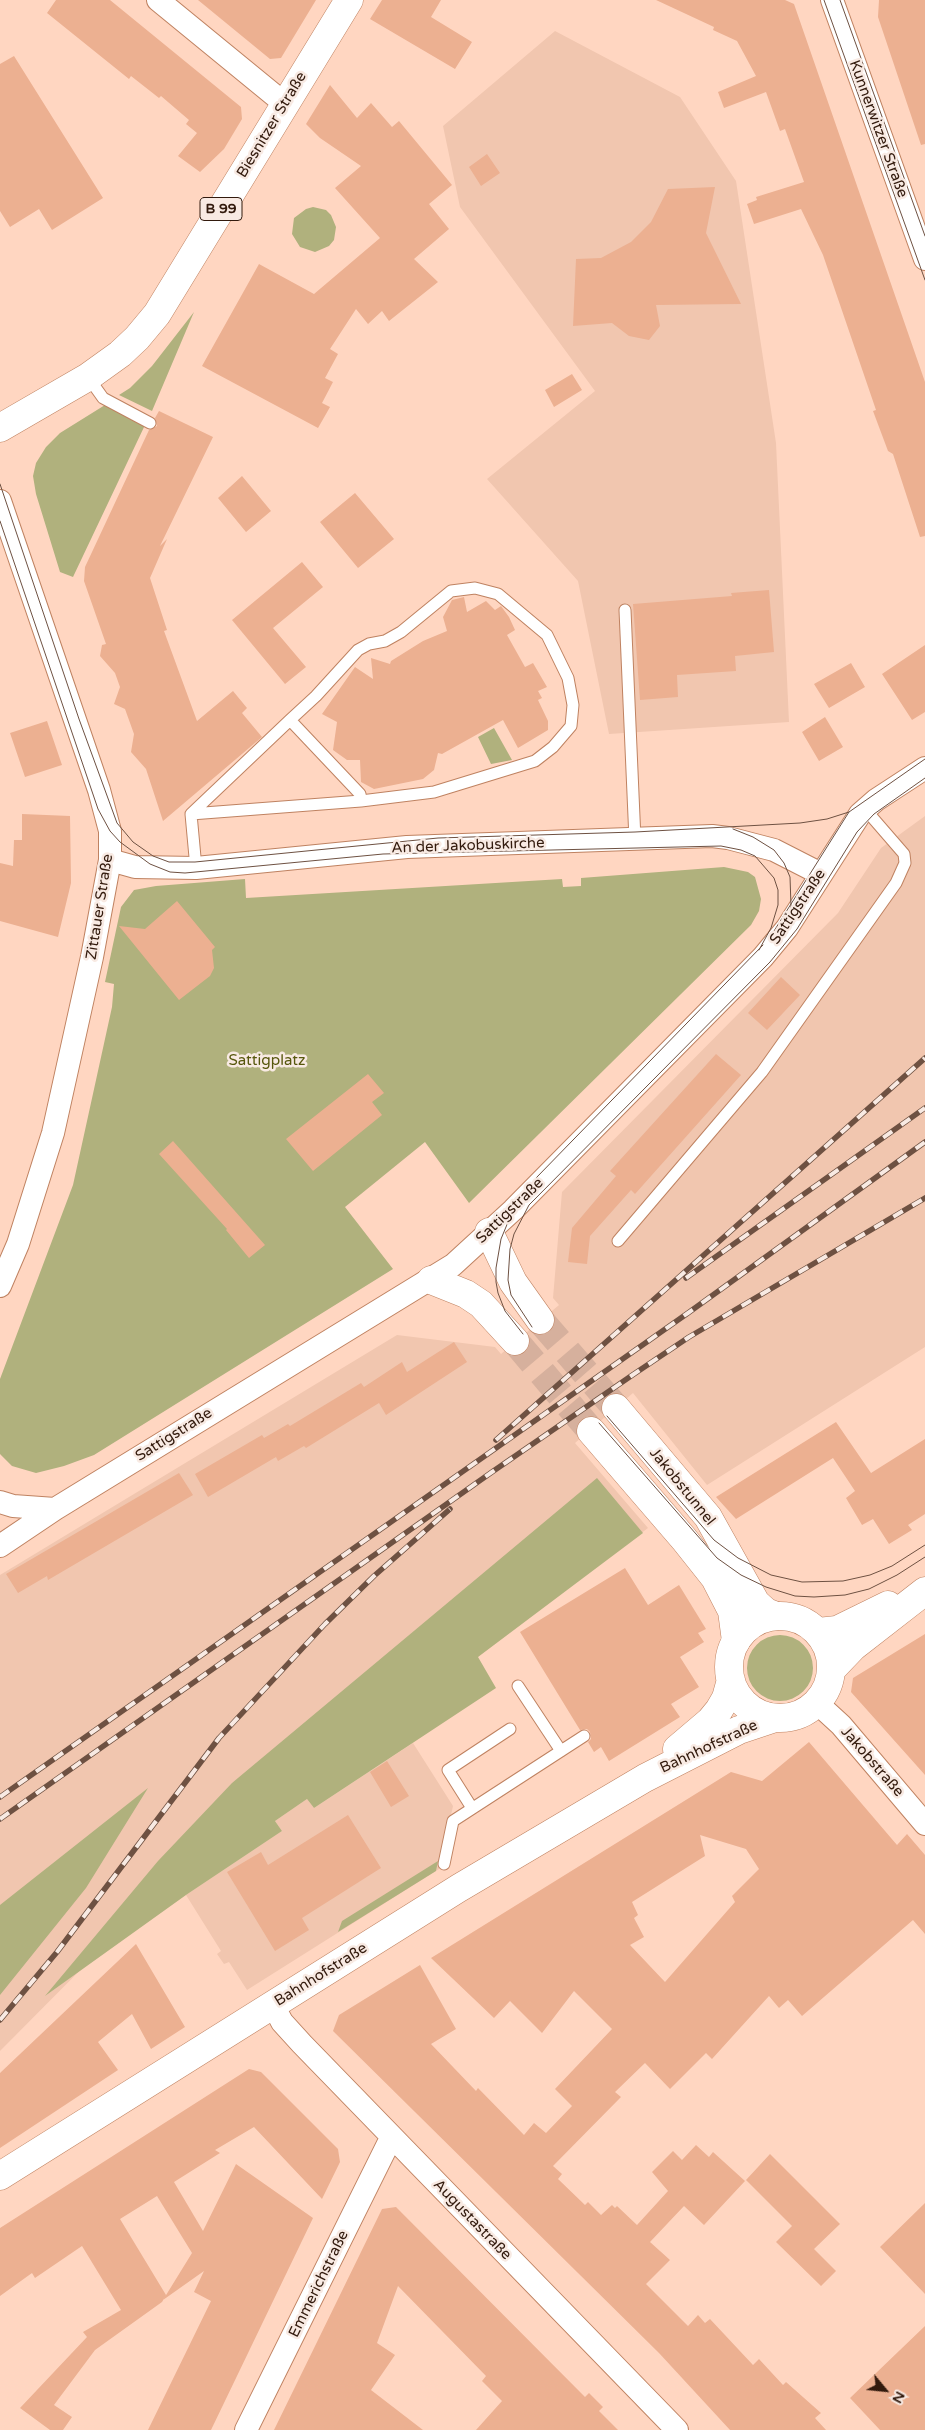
<!DOCTYPE html>
<meta charset="utf-8">
<style>
body{margin:0}
#map{position:relative;width:925px;height:2430px;overflow:hidden;background:#ffd6c1;font-family:"Varela Round",sans-serif}
canvas{display:block}
.north{position:absolute;left:860px;top:2365px;width:50px;height:50px;-webkit-text-stroke:4px #f8eae3;paint-order:stroke;rotate:118deg;font-size:14px;font-weight:700;line-height:20px;text-align:center;color:#321a0d}
.north::after{content:'';display:block;margin:auto;width:18px;height:22px;background:#321a0d;clip-path:polygon(50% 0,100% 100%,50% 72%,0 100%)}
</style>
<div id="map">
<canvas width="925" height="2430"></canvas>
<div class="north">N</div>
</div>
<script>
const g = document.querySelector('canvas').getContext('2d');
g.lineJoin = 'round';
function fillPath(path, color) {
  g.fillStyle = color;
  g.fill(path, 'evenodd');
}
function poly(rows) {
  const path = new Path2D();
  for (const r of rows) {
    if (r.length === 3) {
      path.moveTo(r[0] + r[2], r[1]);
      path.arc(r[0], r[1], r[2], 0, 2 * Math.PI);
      continue;
    }
    path.moveTo(r[0], r[1]);
    for (let i = 2; i < r.length; i += 2) path.lineTo(r[i], r[i + 1]);
  }
  return path;
}
function stroke(path, color, width, dash) {
  g.strokeStyle = color;
  g.lineWidth = width;
  g.lineCap = dash ? 'butt' : 'round';
  g.setLineDash(dash || []);
  g.stroke(path);
}
function write(font, color, halo, rows, align = 'center') {
  g.font = font + ' "Varela Round",sans-serif';
  g.lineWidth = 5;
  g.setLineDash([]);
  g.textBaseline = 'middle';
  g.strokeStyle = halo;
  g.fillStyle = color;
  for (const [text, x, y, turn = 0] of rows) {
    g.save();
    g.translate(x, y);
    g.rotate((+turn || 0) * Math.PI / 180);
    g.textAlign = isNaN(turn) ? turn : align;
    if (halo) g.strokeText(text, 0, 0);
    g.fillText(text, 0, 0);
    g.restore();
  }
}
fillPath(poly([
 [555,31,680,97,736,181,776,443,789,722,609,734,578,581,487,479,595,391,460,207,443,126],
 [925,816,925,1347,707,1485,633,1393,575,1443,648,1528,128,1922,0,2051,0,1575,397,1335,495,1347,501,1354,559,1305,553,1298,562,1192,838,913,881,848],
 [413,1743,453,1806,439,1869,247,1990,229,1962,224,1964,217,1954,221,1951,186,1895,282,1831,275,1821,307,1799,314,1808]
]), '#f1c6af');
fillPath(poly([
 [313,207,326,210,331,215,336,227,334,240,329,246,315,252,300,247,292,234,294,218,306,209],
 [194,312,152,411,119,395,130,388,152,366],
 [105,405,145,425,73,577,60,572,36,494,33,476,36,463,46,447,60,433],
 [494,728,512,760,491,764,478,737],
 [724,867,748,872,755,877,761,899,759,911,751,925,469,1203,425,1142,345,1207,393,1269,94,1455,64,1466,36,1473,12,1466,0,1454,0,1379,73,1185,112,1007,114,984,105,982,121,907,134,890,156,886,245,879,246,898,562,879,563,887,581,886,581,878],
 [597,1478,643,1533,478,1657,496,1688,314,1808,307,1799,275,1821,282,1831,186,1895,45,1996,158,1861,232,1783],
 [780,1668,33],
 [148,1788,86,1888,0,1995,0,1905],
 [438,1861,436,1871,338,1932,342,1921]
]), '#b0b17d');
fillPath(poly([
 [56,0,110,0,241,107,242,119,224,149,200,172,178,156,197,133,186,124,189,120,161,96,159,98,131,76,129,79,47,13],
 [198,0,316,0,281,58,270,59],
 [382,0,441,0,431,17,472,42,455,69,370,19],
 [656,0,785,0,794,4,925,382,925,536,920,537,893,454,888,451,873,411,876,410,823,255,801,209,754,224,747,204,757,200,756,197,804,182,785,129,780,131,766,92,724,108,718,92,756,76,737,41,713,30,714,27],
 [879,0,925,0,925,144,921,145,878,17],
 [14,56,103,198,52,230,39,209,10,227,0,211,0,64],
 [330,85,357,118,371,103,392,127,399,121,452,185,429,204,449,229,414,259,438,282,389,321,382,311,368,324,356,309,330,349,338,354,325,378,333,382,322,403,330,407,318,428,202,366,259,264,314,294,380,238,335,188,361,166,320,138,306,124],
 [487,154,500,173,481,186,469,167],
 [715,187,706,233,741,304,656,305,660,326,649,340,629,336,612,323,573,326,576,259,601,258,631,242,651,222,668,189],
 [572,374,582,390,554,407,545,390],
 [159,411,213,437,160,546,167,539,150,578,167,630,164,631,197,721,233,691,247,708,242,713,262,737,163,821,146,769,131,752,134,734,125,709,114,704,120,687,115,673,100,656,102,645,106,644,84,581,85,567,149,430,157,426,155,418],
 [242,476,271,511,246,532,218,498],
 [355,493,394,539,358,568,320,522],
 [302,562,323,587,273,628,306,667,285,684,232,620],
 [769,590,774,652,735,656,736,671,677,675,678,697,640,700,633,604,732,596,731,593],
 [464,597,467,612,486,601,495,610,501,606,509,617,515,630,507,635,525,667,533,663,547,687,538,691,542,698,538,700,548,721,548,730,518,748,503,720,442,754,438,753,434,770,423,779,374,789,361,782,360,760,347,760,333,750,337,722,322,714,355,667,373,679,371,658,390,664,391,661,423,641,447,631,443,617,452,600],
 [925,645,925,712,912,720,882,674],
 [851,663,865,687,829,708,814,684],
 [825,717,843,747,819,761,802,732],
 [47,721,62,765,25,777,10,733],
 [22,814,70,816,71,883,58,937,0,921,0,863,13,866,14,840,22,840],
 [177,901,215,947,212,950,214,968,210,976,179,1000,119,926,145,929],
 [781,977,800,995,767,1030,748,1013],
 [716,1054,741,1075,635,1194,631,1190,590,1236,587,1264,568,1262,572,1228,616,1176,610,1171],
 [368,1074,384,1093,372,1102,382,1115,313,1171,286,1139],
 [173,1141,265,1245,249,1258,226,1230,227,1229,159,1154],
 [454,1342,467,1362,386,1415,379,1403,306,1448,304,1446,278,1461,276,1457,208,1497,195,1474,262,1435,264,1438,288,1424,290,1426,361,1383,364,1387,402,1362,407,1372],
 [836,1422,871,1473,925,1439,925,1514,908,1525,912,1530,889,1544,873,1519,862,1525,846,1498,855,1491,833,1458,736,1519,716,1497],
 [179,1473,193,1495,48,1580,47,1576,18,1593,6,1574],
 [625,1568,648,1605,679,1585,706,1629,698,1633,704,1642,680,1657,699,1687,671,1704,680,1717,609,1761,601,1747,594,1752,588,1742,591,1739,590,1732,587,1729,580,1730,520,1632],
 [925,1634,925,1775,851,1692,853,1678],
 [809,1742,897,1845,907,1834,925,1855,925,1934,913,1920,802,2016,788,2000,779,2008,769,1996,712,2059,706,2053,670,2089,645,2063,615,2092,621,2097,553,2166,562,2174,558,2179,585,2205,588,2202,601,2215,612,2205,615,2208,617,2206,637,2225,668,2191,652,2172,673,2151,682,2160,696,2145,709,2157,713,2152,745,2181,704,2225,684,2206,650,2242,670,2260,646,2284,688,2326,698,2315,705,2323,710,2319,753,2365,759,2359,783,2385,786,2382,821,2413,815,2418,826,2430,730,2430,659,2353,333,2031,339,2015,420,1965,456,2029,431,2044,476,2091,478,2088,524,2135,534,2123,546,2133,572,2106,555,2089,612,2029,574,1991,542,2033,510,2001,494,2018,431,1958,731,1772,762,1781],
 [700,1835,746,1849,759,1869,732,1896,735,1902,665,1982,630,1945,644,1937,634,1918,638,1915,632,1902,705,1856],
 [387,1761,409,1796,391,1807,370,1772],
 [348,1815,381,1868,302,1918,309,1930,275,1951,227,1872,261,1852,268,1865],
 [136,1944,185,2027,151,2049,132,2014,98,2042,118,2070,0,2148,0,2073],
 [249,2069,261,2072,338,2149,340,2162,322,2199,254,2127,215,2150,220,2153,174,2182,203,2231,236,2164,313,2218,211,2430,148,2430,211,2301,194,2292,204,2271,163,2300,192,2253,157,2196,120,2219,166,2295,162,2302,95,2350,54,2405,72,2417,63,2430,50,2430,20,2408,87,2337,83,2332,121,2310,82,2246,35,2278,32,2273,0,2296,0,2228],
 [770,2154,840,2224,814,2249,836,2271,821,2286,776,2242,792,2226,746,2180],
 [925,2203,925,2294,880,2247],
 [396,2207,585,2397,589,2393,603,2407,599,2411,618,2430,476,2430,502,2401,482,2381,486,2376,398,2286,377,2343,395,2355,371,2390,423,2430,274,2430,382,2209],
 [925,2326,925,2430,880,2430,850,2398]
]), '#ecb091');
stroke(poly([
 [540,1320,616,1408],
 [515,1341,591,1431]
]), '#d6b09d', 28, [28, 14]);
const service = poly([
 [88,377,103,398,150,423],
 [625,610,635,840],
 [191,814,361,801],
 [196,868,191,814,290,720,316,696,358,650,369,644,385,641,401,632,451,591,475,588,498,594,547,635,568,678,573,705,571,726,553,747,535,761,434,792,361,801,360,794,290,720],
 [618,1241,762,1072,896,883,905,863,904,854,865,809],
 [518,1686,561,1751],
 [472,1808,448,1770,510,1729],
 [444,1864,453,1821,584,1736]
]);
const minor = poly([
 [158,0,285,104],
 [832,0,925,259],
 [0,501,99,790,110,831,110,860,92,957,53,1133,18,1244,0,1286],
 [110,860,135,867,196,868,407,847,712,836,728,838,774,850,821,874],
 [0,1502,13,1506,55,1509],
 [0,1546,55,1509,453,1265,513,1210,763,957,787,928,860,814,876,800,925,768],
 [817,1703,841,1725,925,1824],
 [273,2005,282,2022,302,2044,677,2430],
 [246,2430,391,2138]
]);
const tertiary = poly([
 [489,1232,513,1282,540,1320],
 [431,1280,466,1294,481,1304,515,1341],
 [616,1408,708,1517,756,1603,766,1612,776,1616],
 [591,1431,684,1539,715,1578,732,1611,736,1641]
]);
const secondary = poly([
 [780,1667,51],
 [818,1632,837,1630,888,1605],
 [831,1670,853,1647,925,1591],
 [677,1749,710,1721,719,1710,726,1698,731,1680],
 [0,2176,459,1888,645,1778,739,1730,775,1718]
]);
const primary = poly([
 [0,428,88,377,120,354,137,338,157,314,349,0]
]);
stroke(service, '#bf8261', 13);
stroke(minor, '#bf8261', 24);
stroke(tertiary, '#bf8261', 29);
stroke(secondary, '#bf8261', 29);
stroke(primary, '#bf8261', 29);
stroke(service, '#fff', 11);
stroke(minor, '#fff', 22);
stroke(tertiary, '#fff', 28);
stroke(secondary, '#fff', 28);
stroke(primary, '#fff', 28);
stroke(poly([
 [824,0,925,280],
 [840,0,925,236],
 [0,484,79,719,117,823,133,842,153,856,169,862,195,862,438,838,635,832,800,823,827,819,849,812,925,759],
 [0,521,98,809,110,831,120,842,150,864,170,872,185,873,383,854,721,846,741,850,755,856,774,878,778,890,778,905,771,928,759,950],
 [733,829,753,837,774,850,784,863,790,877,791,906,787,928,779,944],
 [774,931,849,812],
 [532,1327,511,1295,508,1280,510,1249,514,1234,529,1205,770,962,797,929,857,832,874,814,925,778],
 [523,1334,505,1311,498,1293,496,1282,496,1268,501,1239,513,1210,536,1178,763,945],
 [607,1416,714,1540,738,1558,771,1575,802,1582,843,1581,870,1575,892,1566,925,1545],
 [599,1423,717,1558,741,1575,766,1587,795,1596,814,1597,845,1595,869,1589,897,1575,925,1557]
]), '#6e5142', 1);
const rail = poly([
 [686,1278,925,1108],
 [496,1440,925,1058],
 [0,1797,688,1313,925,1142],
 [0,1819,492,1472,631,1376,689,1337,925,1198],
 [0,2020,57,1952,219,1738,325,1624,374,1576,450,1509]
]);
stroke(rail, '#6e5142', 5.5);
stroke(rail, '#f8eae3', 4, [11]);
for (const [x, y, w] of [
 [221,209,42]
]) {
  const box = new Path2D();
  box.roundRect(x - w / 2, y - 11.5, w, 23, 4);
  g.fillStyle = '#f8eae3';
  g.fill(box);
  stroke(box, '#321a0d', 1);
}
write('bold 14px', '#321a0d', null, [
 ["B 99",221,209]
]);
write('15px', '#321a0d', '#f8eae3', [
 ["Biesnitzer Straße",272,125,-59],
 ["Kunnerwitzer Straße",878,129,70],
 ["An der Jakobuskirche",468,846,-2],
 ["Zittauer Straße",100,907,-81],
 ["Sattigstraße",798,907,-56],
 ["Sattigstraße",510,1211,-44],
 ["Sattigstraße",174,1435,-32],
 ["Jakobstunnel",682,1487,51],
 ["Bahnhofstraße",709,1747,-25],
 ["Jakobstraße",872,1762,49],
 ["Bahnhofstraße",321,1975,-32],
 ["Augustastraße",472,2220,46],
 ["Emmerichstraße",319,2284,-64]
]);
write('15px', '#57570d', '#f8eae3', [
 ["Sattigplatz",267,1061]
]);
</script>
